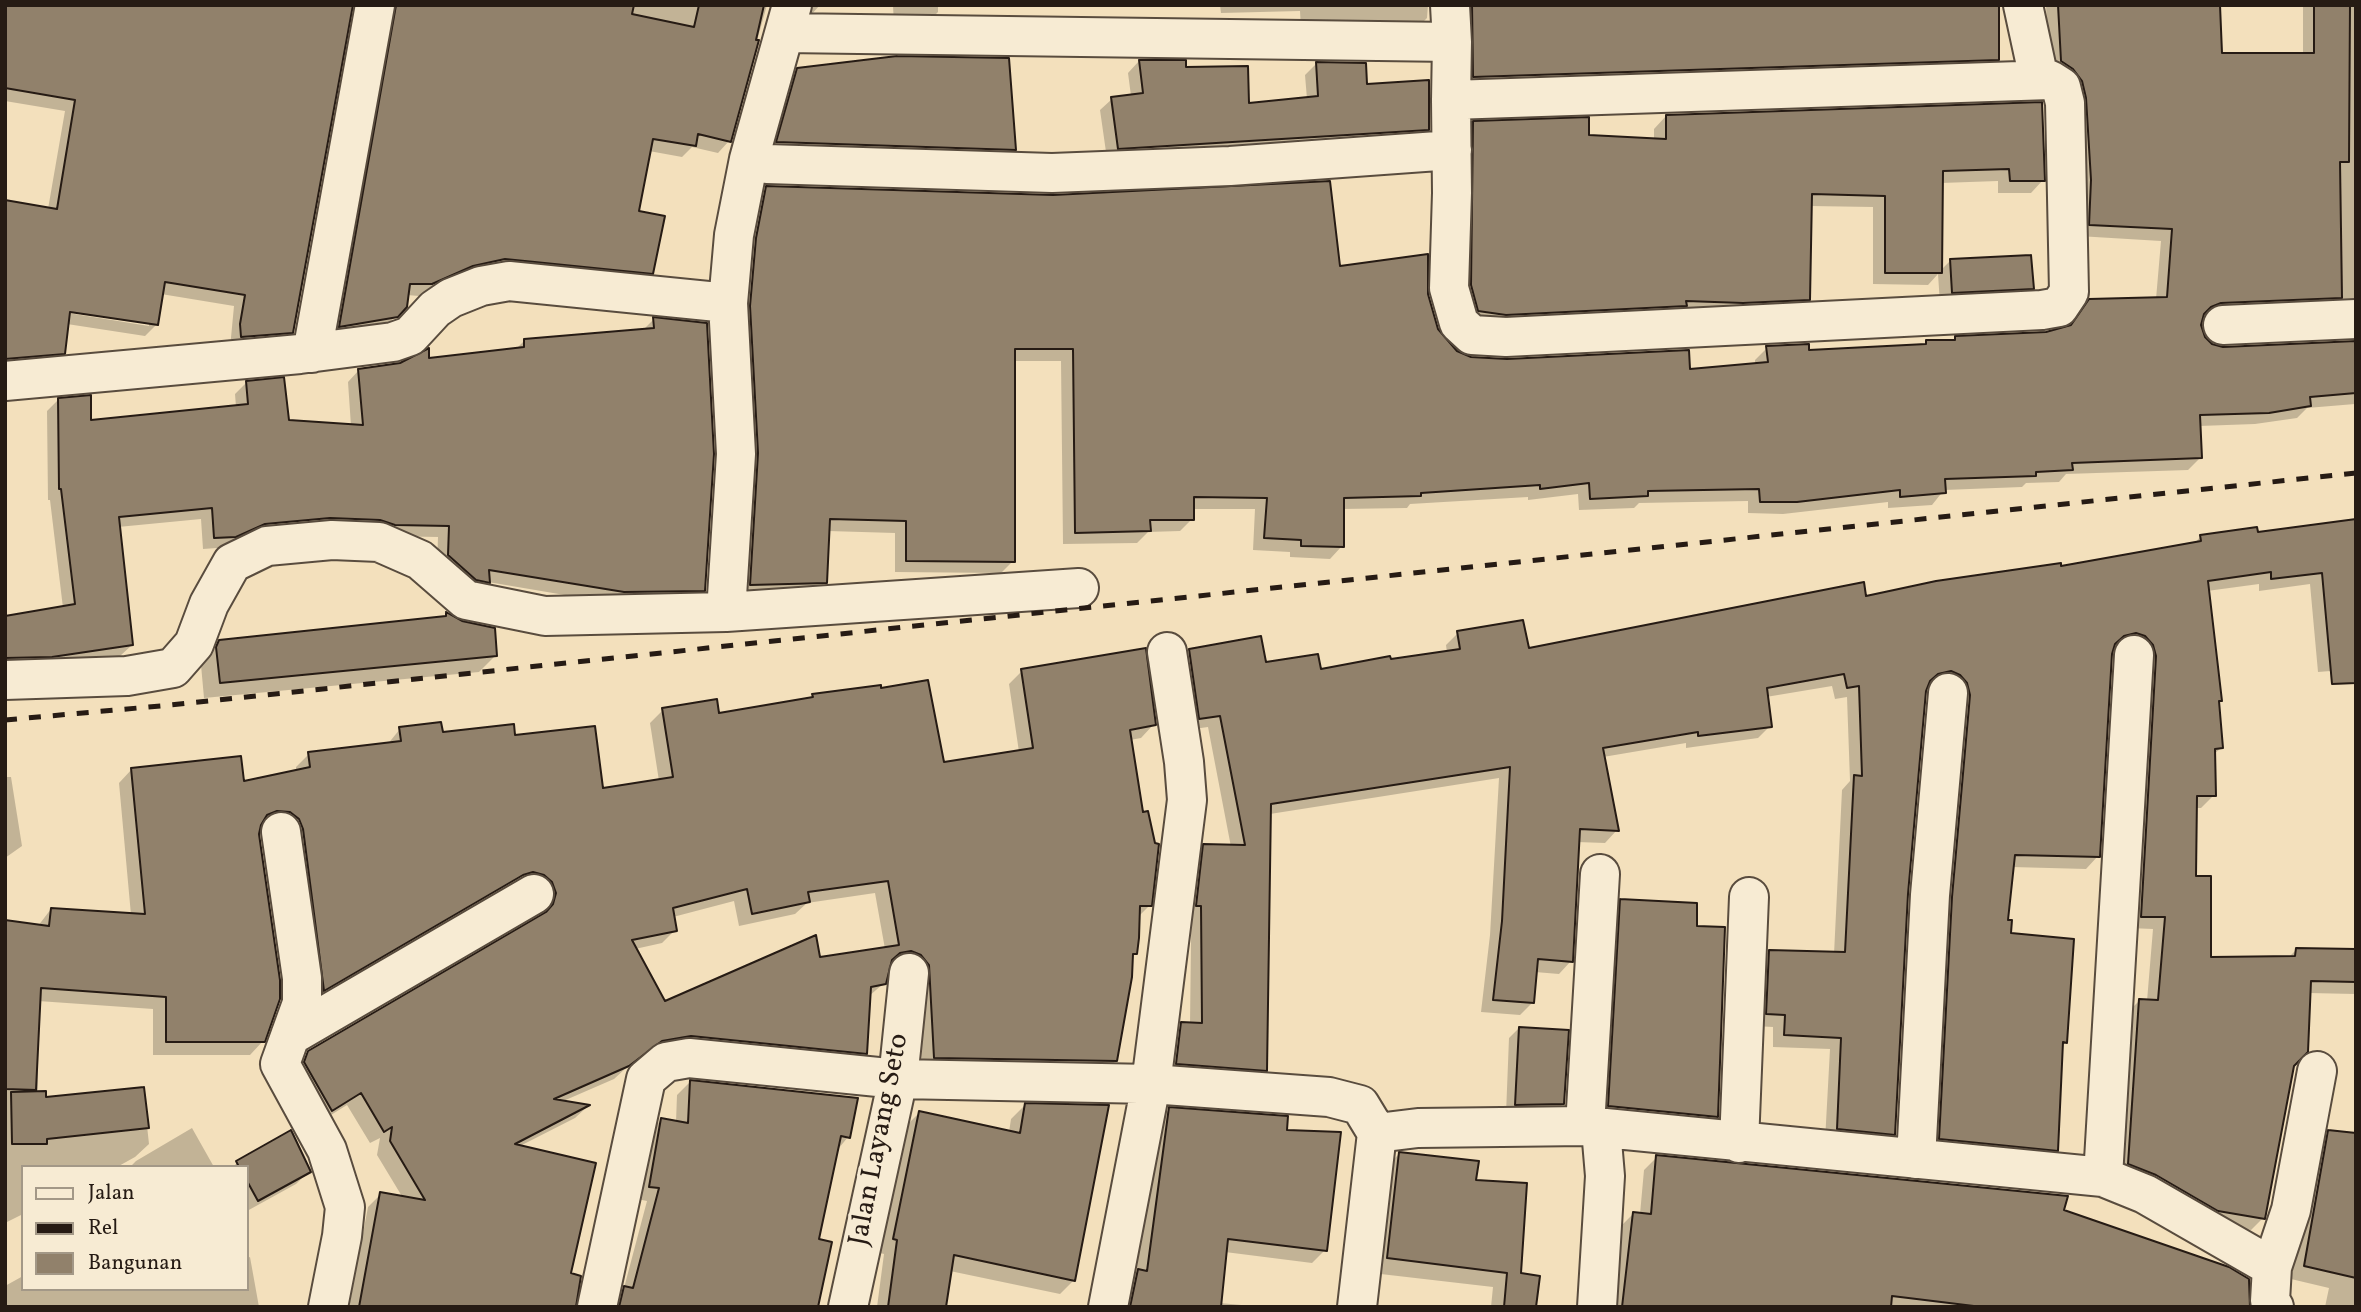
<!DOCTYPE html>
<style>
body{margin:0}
#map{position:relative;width:2361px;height:1312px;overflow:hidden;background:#f3e0bc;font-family:Vollkorn,serif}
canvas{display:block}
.frame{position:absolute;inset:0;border:7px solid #261b14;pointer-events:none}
.legend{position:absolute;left:21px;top:1165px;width:228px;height:126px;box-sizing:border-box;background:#f7ebd3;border:2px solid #a39887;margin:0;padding:9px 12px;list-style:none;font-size:21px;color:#261b14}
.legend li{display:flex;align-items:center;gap:14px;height:35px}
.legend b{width:35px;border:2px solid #a39887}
</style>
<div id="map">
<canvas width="2361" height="1312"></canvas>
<div class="frame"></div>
<ul class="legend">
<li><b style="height:9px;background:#f7ebd3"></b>Jalan</li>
<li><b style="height:9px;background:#261b14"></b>Rel</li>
<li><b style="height:19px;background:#91816b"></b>Bangunan</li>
</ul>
</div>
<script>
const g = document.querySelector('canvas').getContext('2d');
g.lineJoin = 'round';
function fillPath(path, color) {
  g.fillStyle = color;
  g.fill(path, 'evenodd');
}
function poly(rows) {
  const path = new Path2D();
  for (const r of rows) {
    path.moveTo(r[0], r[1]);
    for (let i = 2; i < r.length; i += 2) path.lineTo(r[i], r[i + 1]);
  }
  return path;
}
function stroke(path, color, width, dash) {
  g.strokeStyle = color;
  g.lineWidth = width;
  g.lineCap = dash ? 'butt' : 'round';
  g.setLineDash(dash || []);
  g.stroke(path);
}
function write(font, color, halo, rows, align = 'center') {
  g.font = font + ' Vollkorn,serif';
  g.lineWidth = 6;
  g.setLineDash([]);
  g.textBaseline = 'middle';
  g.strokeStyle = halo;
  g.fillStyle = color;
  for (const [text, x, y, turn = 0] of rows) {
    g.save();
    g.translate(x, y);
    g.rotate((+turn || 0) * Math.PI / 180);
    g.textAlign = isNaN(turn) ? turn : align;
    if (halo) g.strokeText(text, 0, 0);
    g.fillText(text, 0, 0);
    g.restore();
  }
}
fillPath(poly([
 [5,5,292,332,280,344,230,348,234,306,161,294,156,325,145,336,67,324,63,353,51,365,5,369,5,202,48,209,65,111,5,101],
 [62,308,149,322,149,326,62,312],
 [381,5,767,5,729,141,718,153,692,147,682,157,649,151,637,212,652,273,640,285,459,277,419,296,407,295,406,306,384,328,328,338],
 [798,5,820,5,810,16],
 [889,5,938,5,938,12,926,24,894,24,893,6],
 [1220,5,1428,5,1427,18,1415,30,1301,29,1300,11,1221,13],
 [1457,5,1998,5,1997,59,1985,71,1462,88],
 [2046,5,2218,5,2220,55,2303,55,2303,5,2356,5,2356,313,2208,315,2202,317,2199,327,2204,338,2212,346,2223,349,2356,343,2355,404,2307,408,2297,418,2255,424,2199,426,2200,458,2188,470,2066,474,2059,482,2026,483,2022,487,1944,490,1932,505,1888,508,1888,502,1783,514,1748,513,1748,501,1639,503,1634,508,1579,510,1578,494,1528,500,1528,497,1410,504,1407,508,1342,509,1342,546,1330,559,1290,557,1290,552,1253,550,1255,509,1192,509,1192,519,1180,531,1148,532,1137,543,1063,544,1061,361,1013,361,1013,561,1001,573,895,572,895,533,828,531,826,582,813,595,738,597,738,319,754,200,767,188,1338,268,1426,294,1436,330,1456,353,1470,359,1688,370,1755,365,1755,360,1767,348,1807,352,1923,346,1927,342,1951,342,1955,338,2063,330,2090,301,2156,299,2161,241,2078,236,2049,73],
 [1139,61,1185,69,1247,105,1307,99,1305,75,1316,64,1366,85,1428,129,1416,141,1107,159,1100,110,1112,99,1131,96,1128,73],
 [798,70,1014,149,1003,161,766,153,786,81],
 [2041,104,2043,180,2031,193,1998,193,1998,181,1941,183,1940,271,1950,261,2032,288,2019,300,1940,304,1938,274,1928,285,1873,284,1873,207,1810,206,1809,299,1796,312,1469,325,1461,135,1474,123,1587,137,1654,140,1654,129,1666,116],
 [654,319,704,590,692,601,612,603,488,582,477,593,437,567,438,537,382,536,203,549,201,519,118,527,132,645,120,656,5,669,5,618,63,608,50,500,48,500,47,411,58,400,90,422,236,407,235,394,246,383,287,422,351,426,348,382,359,370,516,349,525,340,642,331],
 [2356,521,2356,669,2318,672,2310,584,2259,591,2259,584,2207,591,2220,700,2217,703,2221,748,2213,755,2214,795,2201,808,2196,808,2195,877,2209,959,2288,958,2296,950,2356,951,2355,994,2309,993,2263,1218,2251,1230,2205,1222,2116,1176,2127,1013,2139,1001,2147,1001,2153,929,2129,928,2123,645,2112,647,2110,653,2098,856,2086,869,2012,867,2007,922,2009,935,2065,1042,2061,1046,2057,1150,2044,1162,1927,1151,1937,683,1927,685,1906,894,1894,1134,1881,1146,1825,1141,1830,1049,1773,1047,1773,1027,1754,1026,1757,964,1769,951,1834,954,1842,790,1850,781,1847,697,1835,699,1832,686,1766,697,1770,726,1758,738,1686,748,1686,743,1603,757,1617,830,1605,843,1577,842,1571,961,1559,974,1535,972,1532,1003,1520,1015,1481,1012,1490,935,1499,778,1270,814,1265,1070,1253,1082,1164,1076,1169,1036,1182,1024,1190,1024,1192,859,1204,846,1231,847,1208,727,1187,730,1177,663,1190,651,1319,671,1447,653,1446,645,1458,633,1527,650,1686,620,1691,615,1831,589,1865,598,2193,545,2201,536,2257,534],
 [446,614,496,655,479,672,204,698,201,665,220,642,442,618],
 [1022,671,1154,724,1141,738,1130,740,1150,905,1138,917,1135,954,1131,957,1116,1061,1102,1074,922,1070,917,978,896,964,889,965,884,983,868,997,865,1053,852,1066,648,1053,637,1058,614,1079,561,1102,587,1107,575,1118,520,1146,569,1274,576,1307,349,1307,368,1207,381,1194,403,1198,377,1155,380,1138,370,1143,347,1105,318,1123,295,1066,309,1052,541,917,543,907,311,1002,276,825,263,823,259,825,263,1041,250,1055,153,1055,153,1009,38,1001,35,1070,38,1070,38,1093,45,1099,143,1089,149,1144,135,1157,117,1167,23,1167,23,1214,5,1223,5,922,38,926,51,909,131,915,119,783,132,769,242,783,296,772,296,767,309,754,387,745,400,729,514,737,601,790,659,781,650,723,663,710,718,715,809,700,813,695,943,764,1019,752,1009,684],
 [875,893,885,949,818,959,664,1004,635,949,662,943,675,930,673,917,734,901,739,926,795,914,807,903],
 [5,777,11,777,22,846,5,858],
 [1621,901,1695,928,1716,1116,1704,1129,1597,1118,1609,913],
 [1519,1028,1563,1104,1553,1114,1506,1114,1509,1038],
 [690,1082,848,1137,709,1307,610,1307,611,1301,624,1288,647,1201,637,1199,648,1133,661,1120,676,1122,677,1095],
 [1025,1105,1074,1280,1060,1294,950,1271,944,1307,877,1307,884,1254,880,1253,905,1127,919,1113,1009,1132,1011,1119],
 [1169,1109,1286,1131,1325,1250,1312,1263,1225,1252,1220,1303,1263,1307,1122,1307,1125,1284,1136,1273,1157,1122],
 [192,1128,214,1167,130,1167,136,1161],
 [2329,1132,2356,1135,2356,1307,2325,1307,2329,1288,2291,1279,2315,1146],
 [1399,1154,1519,1275,1535,1307,1491,1307,1493,1287,1372,1273,1384,1169],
 [1657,1157,2062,1211,2248,1307,1611,1307,1621,1226,1634,1213,1640,1214,1644,1170],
 [237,1163,309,1171,296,1184,247,1211,247,1167,233,1167],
 [250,1257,259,1307,5,1307,5,1286,23,1276,23,1289,247,1289,247,1258]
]), '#0003');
const building = poly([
 [5,5,353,5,293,333,241,337,240,324,245,295,165,282,158,325,70,312,65,354,5,359,5,200,57,209,75,100,5,88,5,5],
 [396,5,634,5,632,14,694,27,699,5,764,5,756,40,759,40,731,142,698,134,696,146,653,139,639,211,665,216,653,274,505,259,473,266,432,284,410,284,407,307,398,317,339,327,396,5],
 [1472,5,1999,5,1999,60,1473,77,1472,5],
 [2058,5,2220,5,2222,53,2314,53,2314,5,2350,5,2349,162,2340,162,2342,298,2221,303,2211,307,2204,314,2201,325,2205,337,2212,344,2223,347,2356,341,2356,393,2310,397,2311,406,2269,413,2200,415,2202,458,2072,463,2073,470,2036,472,2036,476,1945,479,1946,493,1900,497,1900,490,1797,502,1760,502,1759,489,1648,491,1648,496,1590,499,1589,483,1540,489,1540,485,1421,493,1421,496,1344,498,1344,547,1301,546,1301,540,1264,538,1267,498,1194,497,1194,520,1150,520,1151,531,1075,533,1073,349,1015,349,1015,562,906,561,906,521,830,519,827,583,750,585,758,453,750,306,756,238,766,186,1053,195,1330,181,1340,266,1428,254,1428,294,1438,329,1457,351,1471,357,1507,359,1689,350,1690,369,1768,362,1766,346,1809,344,1809,350,1926,344,1926,340,1955,340,1955,336,2046,332,2071,325,2089,299,2167,297,2172,229,2089,225,2091,180,2086,98,2082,81,2073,69,2061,61,2058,5],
 [897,56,1009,58,1016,150,776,142,797,68,897,56],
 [1139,60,1186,60,1186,67,1248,66,1249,103,1318,96,1316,62,1366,63,1367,84,1429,80,1429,130,1118,149,1111,97,1143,93,1139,60],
 [2042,102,2045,181,2010,181,2009,169,1943,171,1942,273,1885,273,1885,196,1812,194,1810,300,1743,303,1686,301,1687,306,1506,315,1478,311,1471,285,1473,121,1589,117,1589,135,1666,139,1666,115,2042,102],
 [2031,255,2034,289,1952,293,1950,259,2031,255],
 [653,317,707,323,714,454,705,591,624,592,489,570,490,583,476,580,448,555,449,526,395,525,380,520,330,518,265,524,236,537,214,538,212,508,119,517,133,645,52,657,5,658,5,616,75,604,61,489,59,489,58,398,91,395,91,420,248,404,246,381,284,377,289,420,363,425,358,369,400,363,429,348,429,358,524,347,524,339,654,328,653,317],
 [2356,519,2356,683,2332,684,2322,573,2271,579,2271,572,2208,581,2222,701,2219,701,2223,748,2215,749,2216,796,2197,796,2196,876,2211,876,2211,957,2295,956,2296,948,2356,949,2356,982,2311,981,2308,1052,2294,1066,2265,1219,2218,1211,2156,1175,2128,1164,2139,999,2158,1000,2165,917,2141,917,2156,656,2153,645,2145,636,2136,633,2124,636,2115,644,2112,654,2100,857,2015,855,2008,920,2012,920,2011,933,2074,939,2067,1043,2063,1042,2058,1151,1939,1139,1952,897,1970,695,1967,683,1960,675,1951,671,1938,674,1930,681,1926,691,1908,894,1895,1135,1837,1129,1841,1038,1784,1035,1785,1015,1766,1014,1769,950,1845,952,1854,775,1862,776,1859,686,1847,688,1844,674,1767,688,1772,727,1698,736,1698,732,1603,748,1619,831,1580,829,1573,962,1538,959,1534,1003,1493,1000,1502,921,1510,767,1271,804,1267,1071,1176,1064,1181,1022,1202,1023,1201,906,1196,906,1203,844,1245,845,1220,716,1199,719,1189,649,1261,636,1266,662,1318,654,1321,669,1390,656,1391,659,1460,649,1457,631,1523,620,1529,648,1864,582,1866,596,1936,581,2061,563,2061,566,2201,541,2200,535,2257,527,2258,532,2356,519],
 [446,612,462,621,495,628,497,656,220,683,216,647,219,640,446,616,446,612],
 [1146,648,1156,725,1130,730,1143,812,1148,811,1155,843,1159,844,1152,906,1140,906,1139,938,1137,954,1133,954,1132,977,1117,1061,934,1058,929,965,921,955,911,951,900,953,892,960,886,984,871,987,867,1054,691,1036,662,1041,629,1066,554,1099,590,1105,515,1144,596,1163,571,1273,581,1276,576,1307,359,1307,380,1192,425,1200,390,1141,392,1127,384,1132,361,1093,332,1111,304,1062,308,1051,546,912,553,904,556,893,552,882,544,875,533,872,523,875,324,991,303,829,299,819,290,812,277,811,267,815,261,825,259,834,280,980,280,999,265,1042,166,1042,166,997,41,988,36,1090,5,1089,5,920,49,926,51,908,145,914,131,768,241,756,244,781,310,767,308,752,401,741,399,727,441,722,443,732,514,724,515,735,595,726,603,788,673,777,662,708,717,699,719,713,813,697,812,694,881,685,881,688,928,680,944,762,1033,748,1021,669,1146,648],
 [888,881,899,945,820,957,816,935,665,1001,632,940,677,931,673,908,747,889,752,914,810,902,808,892,888,881],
 [1620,899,1697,903,1697,926,1725,927,1718,1117,1608,1106,1620,899],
 [1519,1027,1569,1030,1564,1104,1515,1105,1519,1027],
 [690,1080,858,1098,850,1138,841,1136,819,1239,832,1242,818,1307,619,1307,624,1286,633,1288,659,1188,649,1187,661,1118,688,1123,690,1080],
 [144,1087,149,1128,47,1139,47,1144,12,1144,11,1092,46,1091,46,1097,144,1087],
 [1025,1103,1109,1105,1075,1281,954,1255,946,1307,888,1307,897,1240,893,1239,919,1111,1020,1133,1025,1103],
 [1169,1107,1288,1116,1287,1130,1341,1132,1327,1251,1228,1239,1221,1307,1130,1307,1138,1269,1147,1271,1169,1107],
 [291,1130,311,1172,258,1201,247,1181,247,1167,239,1167,236,1161,291,1130],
 [2328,1130,2356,1133,2356,1278,2304,1266,2328,1130],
 [1399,1152,1479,1161,1476,1180,1527,1183,1521,1273,1540,1276,1536,1307,1504,1307,1507,1273,1387,1258,1399,1152],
 [1656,1155,2068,1196,2064,1210,2229,1267,2249,1279,2250,1307,1982,1307,1892,1296,1891,1307,1622,1307,1633,1212,1651,1214,1656,1155]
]);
fillPath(building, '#91816b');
stroke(building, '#261b14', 2);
const street = poly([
 [1450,5,1452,42,1451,100,1452,193,1449,288,1459,323,1472,335,1506,337,2042,310,2059,307,2069,292,2065,103,2061,87,2050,80,1451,100],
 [2023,5,2039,79],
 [785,33,1452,42],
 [749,159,767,164,1052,173,1230,166,1452,150],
 [2223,325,2356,319],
 [312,353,375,5],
 [5,381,300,354,393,342,410,336,435,309,451,298,481,286,509,281,728,303],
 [726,612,736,454,728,303,734,235,749,159,792,5],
 [5,680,127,676,173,668,194,644,209,604,232,563,267,546,332,540,379,542,420,560,466,600,545,616,726,612,1079,588],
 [281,832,302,978,302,1003,280,1064,327,1150,345,1207,342,1236,328,1307],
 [290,1036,534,894],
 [1585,1126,1600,874],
 [1377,1133,1418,1128,1585,1126,2103,1177,2145,1194,2272,1267,2270,1301,2274,1307],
 [1739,1143,1749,897],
 [1916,1159,1930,895,1948,693],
 [2103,1177,2134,655],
 [2272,1267,2291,1210,2317,1071],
 [597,1307,646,1079,666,1062,689,1058,898,1079,1151,1084,1329,1097,1360,1105,1377,1133,1357,1307],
 [848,1307,898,1079,909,973],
 [1108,1307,1151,1084,1187,800,1184,762,1167,652],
 [1597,1307,1605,1176,1601,1129]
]);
stroke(street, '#594c3e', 42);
stroke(street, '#f7ebd3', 38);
stroke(poly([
 [5,720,171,705,2356,473]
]), '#261b14', 5, [12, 12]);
write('28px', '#261b14', '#f7ebd3', [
 ["Jalan Layang Seto",881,1140,-79]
]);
</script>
